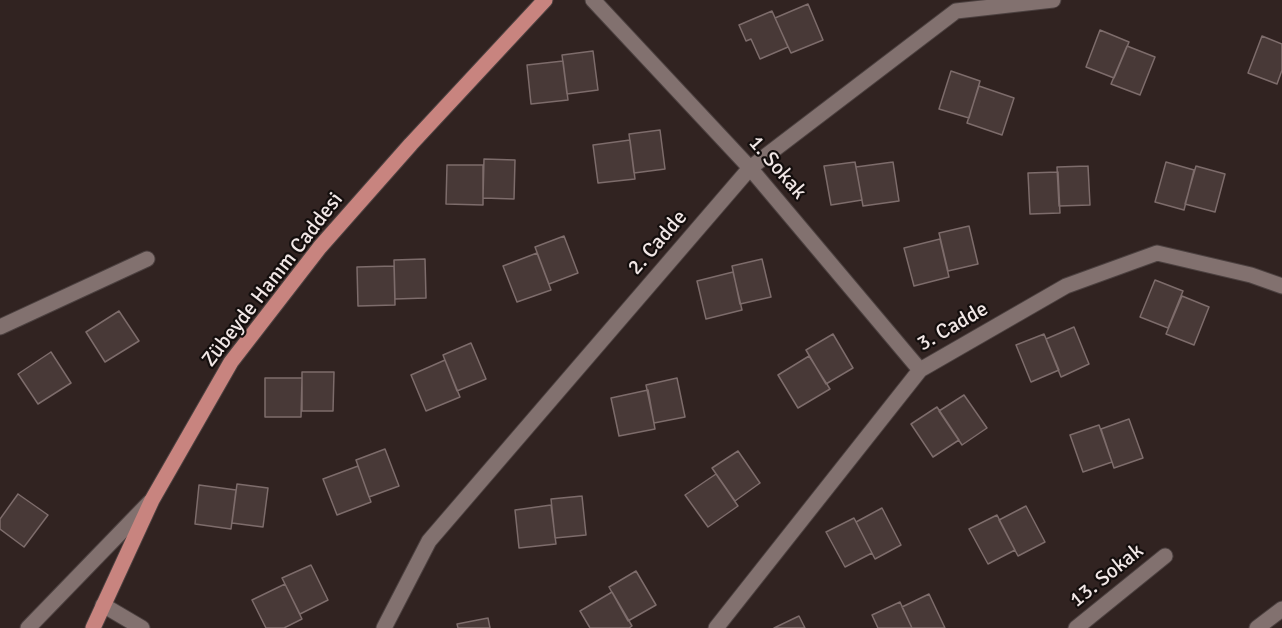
<!DOCTYPE html>
<meta charset="utf-8">
<style>
body{margin:0}
canvas{display:block;background:#312321}
</style>
<canvas width="1282" height="628"></canvas>
<script>
const g = document.querySelector('canvas').getContext('2d');
g.lineJoin = 'round';
function fillPath(path, color) {
  g.fillStyle = color;
  g.fill(path, 'evenodd');
}
function poly(rows) {
  const path = new Path2D();
  for (const r of rows) {
    path.moveTo(r[0], r[1]);
    for (let i = 2; i < r.length; i += 2) path.lineTo(r[i], r[i + 1]);
  }
  return path;
}
function stroke(path, color, width, dash) {
  g.strokeStyle = color;
  g.lineWidth = width;
  g.lineCap = dash ? 'butt' : 'round';
  g.setLineDash(dash || []);
  g.stroke(path);
}
function write(font, color, halo, rows, align = 'center') {
  g.font = font + ' Signika,sans-serif';
  g.lineWidth = 4.5;
  g.setLineDash([]);
  g.textBaseline = 'middle';
  g.strokeStyle = halo;
  g.fillStyle = color;
  for (const [text, x, y, turn = 0] of rows) {
    g.save();
    g.translate(x, y);
    g.rotate((+turn || 0) * Math.PI / 180);
    g.textAlign = isNaN(turn) ? turn : align;
    if (halo) g.strokeText(text, 0, 0);
    g.fillText(text, 0, 0);
    g.restore();
  }
}
const building = poly([
 [808,4,823,40,791,53,775,18,808,4],
 [772,11,788,47,760,59,751,39,746,41,739,25,772,11],
 [1100,30,1129,42,1114,78,1086,67,1100,30],
 [1262,36,1282,44,1282,70,1277,84,1248,73,1262,36],
 [1127,46,1155,57,1140,95,1111,84,1127,46],
 [593,51,598,90,567,94,562,55,593,51],
 [563,61,568,100,531,104,527,65,563,61],
 [951,71,980,81,969,118,939,109,951,71],
 [979,86,1014,98,1002,135,967,123,979,86],
 [660,130,665,169,634,173,629,134,660,130],
 [630,140,635,179,598,183,593,145,630,140],
 [484,159,515,160,514,199,483,198,484,159],
 [855,162,862,200,831,205,824,166,855,162],
 [893,162,899,201,863,206,856,167,893,162],
 [1166,162,1194,170,1184,210,1155,202,1166,162],
 [447,165,483,165,483,205,446,204,447,165],
 [1088,166,1090,205,1059,206,1057,167,1088,166],
 [1196,166,1225,174,1215,212,1185,204,1196,166],
 [1058,172,1060,213,1030,214,1028,173,1058,172],
 [969,226,978,264,948,271,939,233,969,226],
 [564,236,578,273,549,284,535,247,564,236],
 [940,239,949,277,914,286,904,248,940,239],
 [537,253,551,290,517,302,503,266,537,253],
 [425,259,426,298,395,299,394,260,425,259],
 [762,259,771,297,740,304,732,266,762,259],
 [394,266,395,305,358,306,357,267,394,266],
 [733,272,742,310,706,319,697,281,733,272],
 [1155,280,1183,291,1168,328,1140,317,1155,280],
 [1182,296,1209,307,1194,345,1166,334,1182,296],
 [119,311,139,341,105,362,86,332,119,311],
 [1074,327,1089,364,1061,377,1046,339,1074,327],
 [833,334,853,368,826,384,806,350,833,334],
 [1044,334,1059,370,1031,382,1016,345,1044,334],
 [471,343,486,379,457,391,443,355,471,343],
 [51,352,71,383,38,404,18,374,51,352],
 [809,356,830,389,798,408,778,375,809,356],
 [445,360,460,397,426,411,411,375,445,360],
 [302,372,334,372,333,411,302,411,302,372],
 [265,378,302,378,301,417,265,417,265,378],
 [677,378,685,417,654,423,646,385,677,378],
 [648,390,655,429,619,436,611,398,648,390],
 [964,395,987,428,962,445,939,411,964,395],
 [937,407,959,440,933,457,911,424,937,407],
 [1129,419,1143,458,1114,468,1101,429,1129,419],
 [1099,425,1112,462,1083,472,1070,435,1099,425],
 [385,449,399,486,369,497,356,460,385,449],
 [738,451,760,483,735,501,712,468,738,451],
 [358,466,371,502,337,515,323,479,358,466],
 [716,474,738,506,708,527,685,495,716,474],
 [237,484,268,488,263,527,232,523,237,484],
 [199,485,236,490,231,529,195,524,199,485],
 [18,494,48,515,24,547,0,529,0,519,18,494],
 [582,496,586,535,555,538,551,499,582,496],
 [551,505,556,544,519,548,515,510,551,505],
 [1026,506,1045,542,1018,556,999,520,1026,506],
 [882,508,901,545,875,559,856,522,882,508],
 [997,515,1015,550,988,564,969,529,997,515],
 [854,518,872,553,845,567,826,532,854,518],
 [311,565,328,600,300,614,282,578,311,565],
 [636,571,656,605,628,621,609,587,636,571],
 [285,584,302,619,284,628,266,628,252,600,285,584],
 [612,592,632,626,629,628,590,628,580,611,612,592],
 [929,594,945,628,912,628,902,607,929,594],
 [900,602,912,628,878,628,872,615,900,602],
 [799,616,805,628,774,628,799,616],
 [488,618,490,628,458,628,457,624,488,618]
]);
fillPath(building, '#483937');
stroke(building, '#7d6c6b', 1.5);
const minor = poly([
 [593,0,750,168,920,370],
 [0,327,147,259],
 [103,605,142,628],
 [28,628,150,502],
 [384,628,429,541,750,168,956,11,1053,0],
 [716,628,920,370,1066,286,1157,253,1251,275,1282,286],
 [1076,628,1165,556],
 [1257,628,1282,609]
]);
const primary = poly([
 [93,628,152,500,231,362,320,247,411,144,545,0]
]);
stroke(minor, '#4c4140', 17);
stroke(primary, '#4c4140', 17);
stroke(minor, '#82716f', 15);
stroke(primary, '#c8847f', 15);
write('21px', '#f1e7e6', '#140e0d', [
 ["1. Sokak",777,168,49],
 ["2. Cadde",658,243,-49],
 ["Zübeyde Hanım Caddesi",273,280,-52],
 ["3. Cadde",953,327,-30],
 ["13. Sokak",1107,576,-39]
]);
</script>
